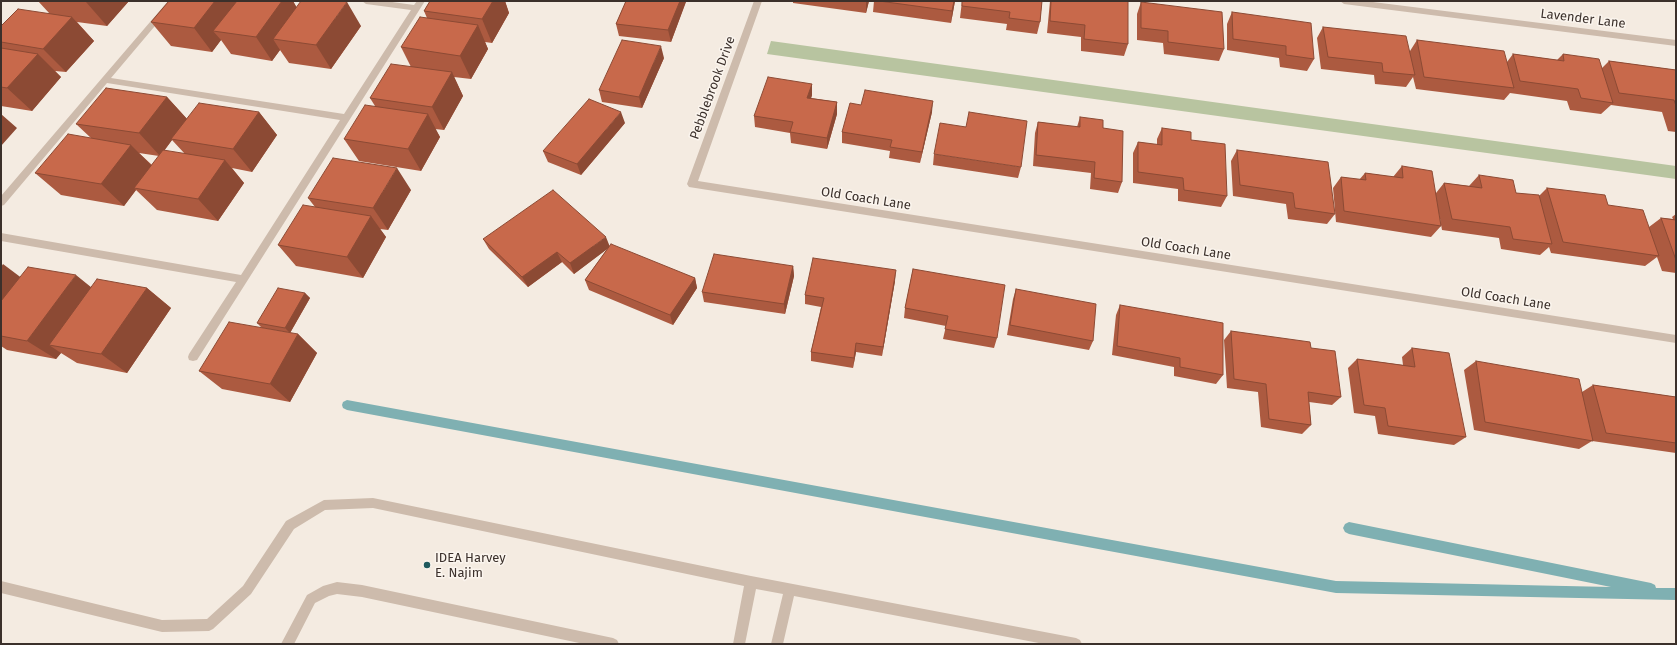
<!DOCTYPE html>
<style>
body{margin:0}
#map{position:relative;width:1677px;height:645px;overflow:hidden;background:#f4ebe1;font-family:"Fira Sans",sans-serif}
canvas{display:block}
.frame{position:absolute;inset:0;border:2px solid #3b302b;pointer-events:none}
</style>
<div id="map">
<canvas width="1677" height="645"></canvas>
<div class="frame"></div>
</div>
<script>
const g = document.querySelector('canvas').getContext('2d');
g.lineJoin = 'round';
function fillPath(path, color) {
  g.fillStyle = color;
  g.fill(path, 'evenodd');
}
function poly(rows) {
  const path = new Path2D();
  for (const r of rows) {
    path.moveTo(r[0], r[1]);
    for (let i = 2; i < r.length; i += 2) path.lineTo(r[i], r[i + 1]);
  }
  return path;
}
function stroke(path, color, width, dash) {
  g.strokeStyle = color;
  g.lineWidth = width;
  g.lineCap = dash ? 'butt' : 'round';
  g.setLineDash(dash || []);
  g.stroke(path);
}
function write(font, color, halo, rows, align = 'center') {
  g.font = font + ' "Fira Sans",sans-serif';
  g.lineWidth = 3;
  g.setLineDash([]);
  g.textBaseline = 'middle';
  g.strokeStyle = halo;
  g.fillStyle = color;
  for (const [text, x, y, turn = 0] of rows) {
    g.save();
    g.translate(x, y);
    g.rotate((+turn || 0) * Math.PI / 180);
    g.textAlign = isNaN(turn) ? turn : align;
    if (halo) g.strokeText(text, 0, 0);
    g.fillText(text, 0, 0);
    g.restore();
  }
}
fillPath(poly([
 [771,41,1676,166,1676,179,767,54]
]), '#b8c4a0');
fillPath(poly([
 [347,400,1336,581,1611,587,1349,534,1345,532,1343,528,1345,524,1349,522,1651,583,1655,585,1656,588,1676,588,1676,600,1336,593,347,410,343,408,342,405,343,402,347,400]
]), '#7fb0b2');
fillPath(poly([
 [168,1,176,1,111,78,344,114,411,10,366,4,362,1,385,1,414,5,417,1,425,1,197,360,193,361,189,360,188,357,189,354,236,282,1,241,1,233,241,275,340,120,107,83,4,205,1,206,1,196,168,1],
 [373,498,751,576,1076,638,1080,640,1082,644,1044,644,794,596,783,644,771,644,783,594,756,589,745,644,733,644,744,586,373,508,325,510,294,529,251,594,213,629,209,631,162,632,1,593,1,581,162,620,207,619,243,586,286,521,324,500,373,498],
 [337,582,362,585,613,638,617,640,619,644,584,644,362,597,337,594,329,596,315,603,294,644,281,644,307,595,323,586,337,582]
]), '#cdbbac');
fillPath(poly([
 [754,1,762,1,698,181,1676,335,1676,343,689,187,687,184,754,1],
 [1340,1,1365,1,1676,40,1676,46,1344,4,1340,1]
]), '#cdbbac');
fillPath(poly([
 [38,1,129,1,107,26,77,22,94,41,66,72,55,71,61,77,32,111,1,106,1,26,49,13],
 [169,1,293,1,296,7,361,26,331,69,289,63,280,50,272,61,231,54,221,40,212,52,171,46,151,22],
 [430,1,505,1,509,13,492,43,485,42,488,49,471,79,454,77,463,96,444,130,435,129,440,137,421,171,359,161,344,139,375,106,370,98,411,67,401,47,427,18,424,11],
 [626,1,686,1,671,42,619,36,616,24],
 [793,1,869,1,866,13,793,3],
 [874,1,955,1,951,23,873,12],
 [962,1,1042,1,1040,22,1037,34,1006,30,1007,24,960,18],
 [1050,1,1128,1,1128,44,1124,56,1081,51,1081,37,1047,33],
 [1141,2,1224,49,1219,61,1164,54,1163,43,1137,40,1137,14],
 [1232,12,1314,59,1307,71,1280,67,1279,58,1227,50,1227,24],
 [1323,27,1410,51,1417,40,1507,62,1513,54,1557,60,1563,54,1602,68,1609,61,1676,70,1676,132,1668,131,1662,112,1611,105,1601,114,1570,110,1567,101,1510,93,1504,100,1416,89,1413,77,1406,87,1375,84,1374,75,1321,69,1317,38],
 [664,58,642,108,602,102,599,90],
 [812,84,812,95,811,98,837,102,837,114,827,149,791,143,790,133,755,127,754,116],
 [167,97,187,119,259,112,277,135,252,172,232,168,244,183,218,221,157,210,136,190,124,206,61,195,35,173,91,138,76,124],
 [172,140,185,154,164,151],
 [139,153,159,156,152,165],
 [861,105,932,112,920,163,889,158,890,151,842,143,842,132],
 [1080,117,1103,128,1122,182,1118,193,1090,189,1091,173,1033,166,1035,133,1038,122,1077,127],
 [625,123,581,175,548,162,543,151],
 [1162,128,1191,140,1227,196,1221,207,1178,201,1178,189,1133,183,1133,153,1138,142,1157,145,1157,139],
 [1237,150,1335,214,1327,224,1288,219,1286,204,1233,196,1231,161],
 [934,154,1021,167,1018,178,933,165],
 [1402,166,1436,193,1444,183,1469,186,1479,175,1516,193,1539,196,1547,188,1608,205,1649,227,1661,218,1673,219,1672,217,1676,214,1676,273,1662,271,1657,257,1645,266,1551,253,1549,247,1540,255,1501,249,1499,238,1442,230,1439,213,1441,226,1431,237,1336,222,1333,188,1341,177,1359,180,1365,173,1393,177],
 [411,190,388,230,380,229,386,237,363,278,296,266,278,245,315,207,308,198],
 [483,239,609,247,695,278,697,288,673,325,589,290,585,280,608,248,574,274,562,262,528,287,489,249],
 [793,266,794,276,785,314,704,302,702,292],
 [913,269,997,338,994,348,943,339,946,326,904,318,905,308],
 [20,277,91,287,147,288,171,308,127,373,77,363,61,353,56,359,7,350,1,346,1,336],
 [895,281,882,356,856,352,853,368,811,361,811,352,821,307,805,304,805,295],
 [1016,289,1093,341,1089,350,1007,335,1013,299],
 [305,293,310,298,290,333,262,328,257,323],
 [1120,305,1223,375,1216,384,1174,376,1174,367,1112,355,1116,315],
 [1231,331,1311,348,1341,397,1332,405,1309,402,1311,425,1302,434,1261,427,1258,392,1227,388,1224,340],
 [298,334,317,353,290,402,222,389,199,371],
 [1412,348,1466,437,1454,445,1378,434,1375,416,1354,413,1348,368,1357,359,1403,365,1402,357],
 [1476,361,1582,392,1593,385,1676,397,1676,453,1592,441,1579,449,1474,430,1464,370]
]), '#ac5a40');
fillPath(poly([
 [87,1,129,1,107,26,86,2],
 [215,1,238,1,213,31,221,40,212,52,194,28],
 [282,1,293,1,303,18,273,39,280,50,272,61,256,37],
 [493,1,505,1,509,13,492,43,482,19],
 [680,1,686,1,686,2,671,42,668,30],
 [866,1,869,1,866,13],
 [954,1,955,1,951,23,952,11],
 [347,2,361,26,331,69,316,45],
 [72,17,94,41,66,72,43,49],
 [478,25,488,49,471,79,460,56],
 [661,46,664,58,642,108,639,97],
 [38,54,61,77,32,111,7,88],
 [452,72,463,96,444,130,432,107],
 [812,84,812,95,808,109,807,98],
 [167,97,188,120,171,139,172,140,160,156,139,133],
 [933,101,932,112,920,163,922,152],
 [837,102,837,114,827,149,827,138],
 [259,112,277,135,252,172,233,149],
 [621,112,625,123,581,175,577,164],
 [1,114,17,128,1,146],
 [428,114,440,137,421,171,408,149],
 [131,145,153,167,134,188,136,190,124,206,101,184],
 [225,160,244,183,218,221,198,199],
 [397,168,411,190,388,230,373,208],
 [371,216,386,237,363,278,347,257],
 [606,237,610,247,574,274,570,263],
 [557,252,562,262,528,287,522,277],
 [3,264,31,285,1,323,1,267],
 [793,266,794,276,785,314,784,304],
 [896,270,895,281,882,356,883,347],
 [76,275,102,296,49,345,61,353,56,359,27,341],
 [695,278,697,288,673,325,670,315],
 [147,288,171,308,127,373,101,354],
 [305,293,310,298,290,333,285,328],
 [298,334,317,353,290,402,270,384],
 [856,343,856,352,853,368,854,358]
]), '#8c4a34');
const building = poly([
 [169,1,215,1,194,28,151,22,169,1],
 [237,1,282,1,256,37,213,31,237,1],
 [301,1,342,1,347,2,316,45,273,39,301,1],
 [430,1,493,1,482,19,424,11,430,1],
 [626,1,680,1,668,30,616,24,626,1],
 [879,1,954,1,952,11,879,1],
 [962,1,1042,1,1040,22,1009,18,1010,12,962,6,962,1],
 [1051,1,1128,1,1128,44,1084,39,1085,25,1050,21,1051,1],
 [1141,2,1222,12,1224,49,1168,42,1168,31,1141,28,1141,2],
 [18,9,72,17,43,49,1,42,1,26,18,9],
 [1232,12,1311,23,1314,59,1286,55,1286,46,1233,39,1232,12],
 [420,17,478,25,460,56,401,47,420,17],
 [1323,27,1406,36,1415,75,1383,72,1382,63,1328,57,1323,27],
 [622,40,661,46,639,97,599,90,622,40],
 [1417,40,1504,51,1514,88,1424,77,1417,40],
 [1,48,38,54,7,88,1,87,1,48],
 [1513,54,1564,61,1563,54,1599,59,1613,103,1581,98,1578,89,1520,81,1513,54],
 [1609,61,1676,70,1676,106,1674,100,1619,93,1609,61],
 [391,64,452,72,432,107,370,98,391,64],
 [768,77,812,84,807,98,837,102,827,138,790,132,793,122,754,116,768,77],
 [106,88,167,97,139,133,76,124,106,88],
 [865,90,933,101,922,152,890,147,892,140,842,132,850,103,861,105,865,90],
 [589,99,621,112,577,164,543,151,589,99],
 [199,103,259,112,233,149,171,139,199,103],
 [365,105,428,114,408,149,344,139,365,105],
 [969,112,1027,121,1021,167,934,154,940,123,966,127,969,112],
 [1080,117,1103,120,1103,128,1123,131,1122,182,1094,178,1095,162,1036,155,1038,122,1080,127,1080,117],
 [1162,128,1191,132,1191,140,1225,144,1227,196,1184,190,1183,178,1138,172,1138,142,1162,145,1162,128],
 [68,134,131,145,101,184,35,173,68,134],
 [163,150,225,160,198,199,134,188,163,150],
 [1237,150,1328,162,1335,214,1295,208,1293,193,1240,185,1237,150],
 [333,158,397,168,373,208,308,198,333,158],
 [1402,166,1432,171,1441,226,1344,211,1341,177,1366,180,1365,173,1403,178,1402,166],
 [1479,175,1513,180,1516,193,1539,195,1552,244,1513,239,1510,227,1452,219,1444,183,1482,188,1479,175],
 [1547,188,1605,195,1608,205,1643,210,1659,256,1563,242,1547,188],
 [553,190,606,237,570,263,557,252,522,277,483,239,553,190],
 [303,205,371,216,347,257,278,245,303,205],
 [1661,218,1676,220,1676,260,1661,218],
 [611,244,695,278,670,315,585,280,611,244],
 [714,254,793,266,784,304,702,292,714,254],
 [813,258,896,270,883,347,856,343,854,358,811,352,824,298,805,295,813,258],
 [28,267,76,275,27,341,1,336,1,301,28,267],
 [913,269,1005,285,997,338,945,329,948,316,905,308,913,269],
 [97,279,147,288,101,354,49,345,97,279],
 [278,288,305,293,285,328,257,323,278,288],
 [1016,289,1096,304,1093,341,1010,325,1016,289],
 [1120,305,1223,323,1223,375,1180,367,1180,358,1117,346,1120,305],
 [229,322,298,334,270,384,199,371,229,322],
 [1231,331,1310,342,1311,348,1335,351,1341,397,1308,392,1311,425,1269,419,1266,384,1234,379,1231,331],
 [1412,348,1449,353,1466,437,1388,426,1385,408,1364,405,1357,359,1415,367,1412,348],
 [1476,361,1579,379,1593,441,1485,422,1476,361],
 [1593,385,1676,397,1676,443,1606,433,1593,385]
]);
fillPath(building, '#c8694b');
stroke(building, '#8c4a34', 1);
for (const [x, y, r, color] of [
 [427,565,4,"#1f5a5e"]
]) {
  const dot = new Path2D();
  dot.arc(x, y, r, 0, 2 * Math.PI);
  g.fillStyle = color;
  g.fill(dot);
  stroke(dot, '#fbf5ee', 1.5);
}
write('13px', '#3b302b', '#fbf5ee', [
 ["Lavender Lane",1583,19,7],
 ["Pebblebrook Drive",713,88,-70],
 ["Old Coach Lane",866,199,9],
 ["Old Coach Lane",1186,249,9],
 ["Old Coach Lane",1506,299,9]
]);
write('13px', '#3b302b', '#fbf5ee', [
 ["IDEA Harvey",435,558],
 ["E. Najim",435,573]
], 'left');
</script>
